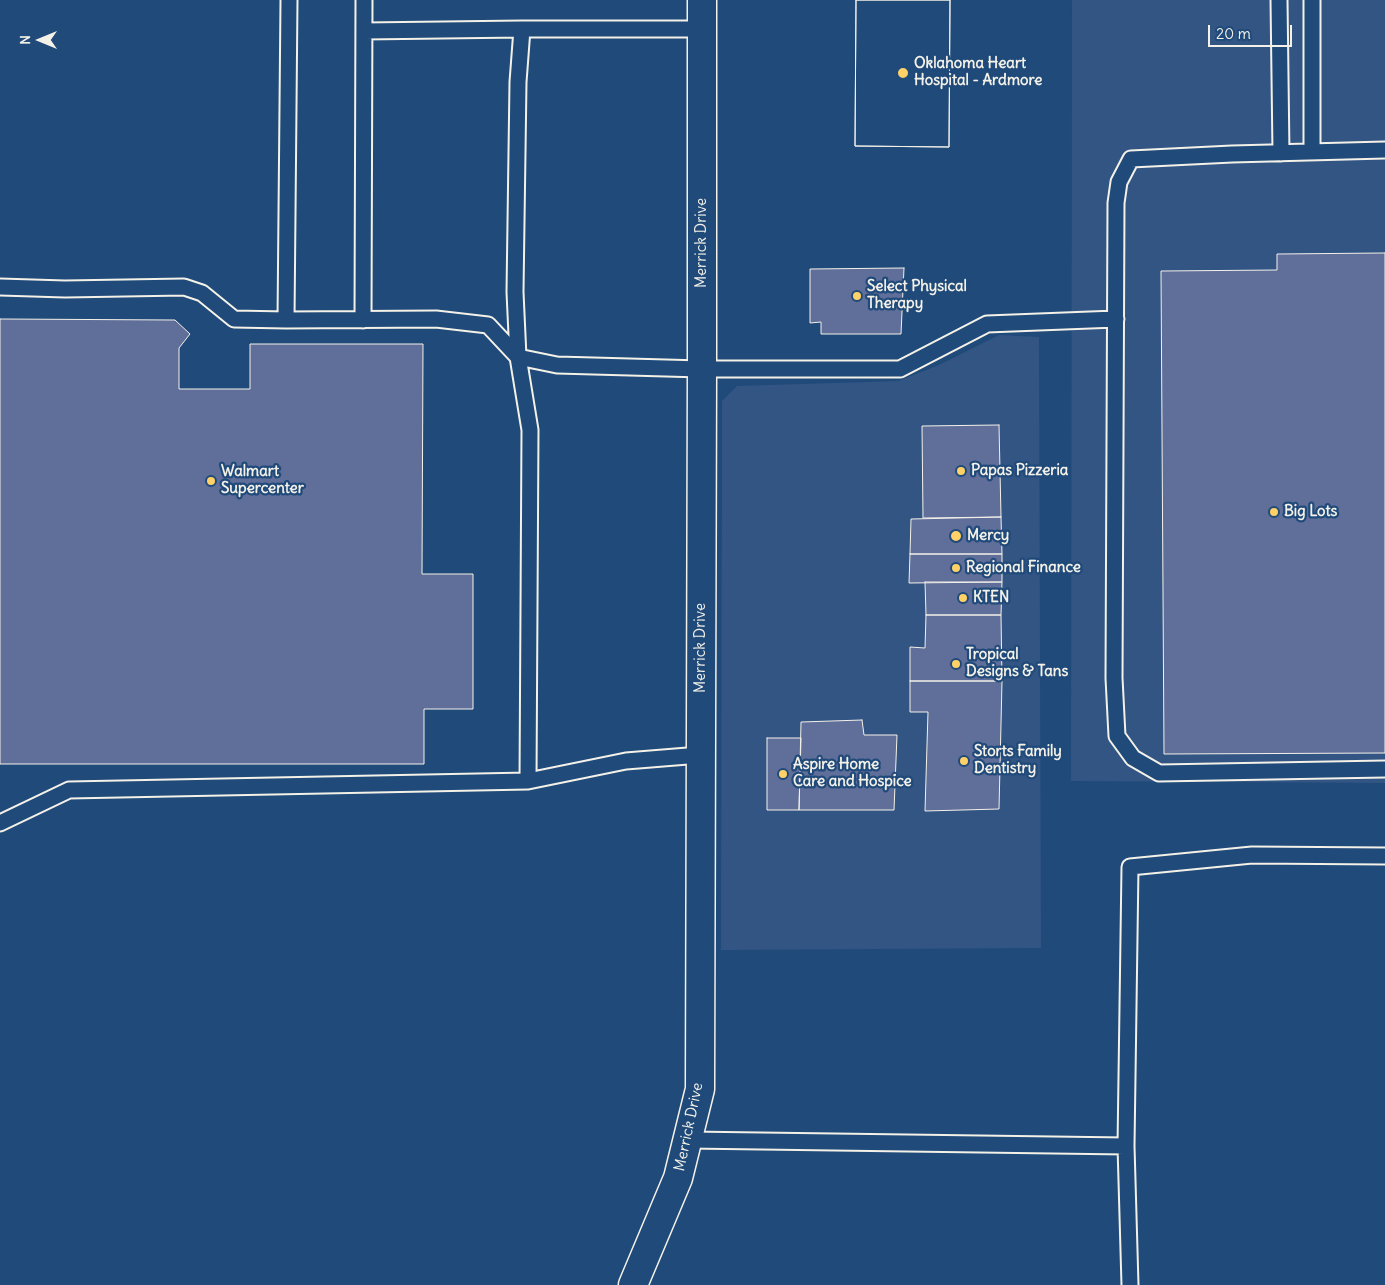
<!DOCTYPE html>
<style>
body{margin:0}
#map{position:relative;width:1385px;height:1285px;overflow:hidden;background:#1f4a7a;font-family:Delius,sans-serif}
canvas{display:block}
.north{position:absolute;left:15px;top:15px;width:50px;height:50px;-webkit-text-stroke:4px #1f4a7a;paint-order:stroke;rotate:270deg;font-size:14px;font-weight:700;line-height:20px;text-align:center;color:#f4f1e8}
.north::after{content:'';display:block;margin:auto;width:18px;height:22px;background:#f4f1e8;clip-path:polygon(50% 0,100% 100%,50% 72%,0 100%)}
.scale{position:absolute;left:1208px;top:25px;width:84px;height:22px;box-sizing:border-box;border:2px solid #f4f1e8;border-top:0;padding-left:6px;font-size:15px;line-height:18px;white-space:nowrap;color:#f4f1e8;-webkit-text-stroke:4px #1f4a7a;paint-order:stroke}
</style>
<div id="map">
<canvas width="1385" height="1285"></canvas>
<div class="north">N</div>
<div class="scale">20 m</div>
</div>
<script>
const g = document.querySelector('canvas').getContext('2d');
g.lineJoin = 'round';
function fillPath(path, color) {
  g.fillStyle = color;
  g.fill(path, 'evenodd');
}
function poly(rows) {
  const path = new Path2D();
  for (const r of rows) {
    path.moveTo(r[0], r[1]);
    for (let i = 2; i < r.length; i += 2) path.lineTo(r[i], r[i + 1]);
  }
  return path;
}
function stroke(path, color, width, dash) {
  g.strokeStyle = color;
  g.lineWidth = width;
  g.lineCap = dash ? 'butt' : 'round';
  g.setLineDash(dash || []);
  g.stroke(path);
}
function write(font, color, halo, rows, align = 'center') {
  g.font = font + ' Delius,sans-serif';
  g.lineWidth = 4.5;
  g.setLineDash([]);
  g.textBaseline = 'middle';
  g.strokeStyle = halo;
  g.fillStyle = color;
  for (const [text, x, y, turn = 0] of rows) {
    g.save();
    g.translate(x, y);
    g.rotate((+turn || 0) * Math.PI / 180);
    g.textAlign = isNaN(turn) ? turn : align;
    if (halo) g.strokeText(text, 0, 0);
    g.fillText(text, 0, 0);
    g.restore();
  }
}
fillPath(poly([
 [1072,0,1385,0,1385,783,1071,781],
 [999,335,1039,337,1041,948,721,950,722,401,737,386,898,381,939,365]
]), '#325584');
const building = poly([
 [856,0,950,0,949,147,855,146,856,0],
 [856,0,950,0,949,147,855,146,856,0],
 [1385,253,1385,753,1164,754,1161,271,1277,270,1277,254,1385,253],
 [904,268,901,334,821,334,821,322,810,323,810,269,904,268],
 [0,319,175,320,190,334,179,348,179,389,250,389,250,344,423,344,422,574,473,574,473,709,424,709,424,764,0,764,0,319],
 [999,425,1001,517,923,518,922,426,999,425],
 [1001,517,1002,554,910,554,911,519,1001,517],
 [910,554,1002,554,1002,582,909,583,910,554],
 [925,582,1002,582,1001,615,926,615,925,582],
 [926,615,1001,615,1002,681,910,681,910,647,925,648,926,615],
 [910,681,1002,681,999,809,925,811,928,712,910,712,910,681],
 [862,720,864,735,897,735,894,810,799,810,801,722,862,720],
 [767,738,801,738,799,810,767,810,767,738]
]);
fillPath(building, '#606e9a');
stroke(building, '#f4f1e8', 1);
const service = poly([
 [1279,0,1281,153],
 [1312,0,1312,152],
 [522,29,518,82,515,292,518,357,530,430,528,781],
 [364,31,522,29,701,29],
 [1385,150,1232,154,1131,159,1119,182,1116,203,1114,678,1117,736,1133,758,1159,773,1385,769],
 [0,287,65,289,184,287,202,293,234,319,286,320,436,319,488,325,518,357,557,365,702,369,900,369,987,324,1116,319],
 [286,320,289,0],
 [363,320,364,0],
 [0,823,69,790,528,781,626,761,700,755],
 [688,1140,1126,1146],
 [1130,1285,1126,1146,1130,867,1252,855,1385,856]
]);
const tertiary = poly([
 [633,1285,678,1178,700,1089,702,369,702,0]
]);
stroke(service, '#f4f1e8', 19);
stroke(tertiary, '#f4f1e8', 31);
stroke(service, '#1f4a7a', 15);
stroke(tertiary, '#1f4a7a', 28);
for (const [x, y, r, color] of [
 [903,73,6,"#ffd166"],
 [857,296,5,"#ffd166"],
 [961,471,5,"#ffd166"],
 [211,481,5,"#ffd166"],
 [1274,512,5,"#ffd166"],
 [956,536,6,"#ffd166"],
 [956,568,5,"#ffd166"],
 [963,598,5,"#ffd166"],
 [956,664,5,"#ffd166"],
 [964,761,5,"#ffd166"],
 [783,774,5,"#ffd166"]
]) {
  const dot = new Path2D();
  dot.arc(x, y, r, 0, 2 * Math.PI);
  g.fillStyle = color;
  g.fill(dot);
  stroke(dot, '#1f4a7a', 2);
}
write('bold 15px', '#f4f1e8', '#1f4a7a', [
 ["Oklahoma Heart",914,64],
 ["Hospital - Ardmore",914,81],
 ["Select Physical",867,287],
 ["Therapy",867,304],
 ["Papas Pizzeria",971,471],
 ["Walmart",221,472],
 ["Supercenter",221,489],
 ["Big Lots",1284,512],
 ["Mercy",967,536],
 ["Regional Finance",966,568],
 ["KTEN",973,598],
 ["Tropical",966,655],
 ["Designs & Tans",966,672],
 ["Storts Family",974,752],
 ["Dentistry",974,769],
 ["Aspire Home",793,765],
 ["Care and Hospice",793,782]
], 'left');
write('15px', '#f4f1e8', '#1f4a7a', [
 ["Merrick Drive",702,243,-90],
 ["Merrick Drive",701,648,-90],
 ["Merrick Drive",689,1127,-78]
]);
</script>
